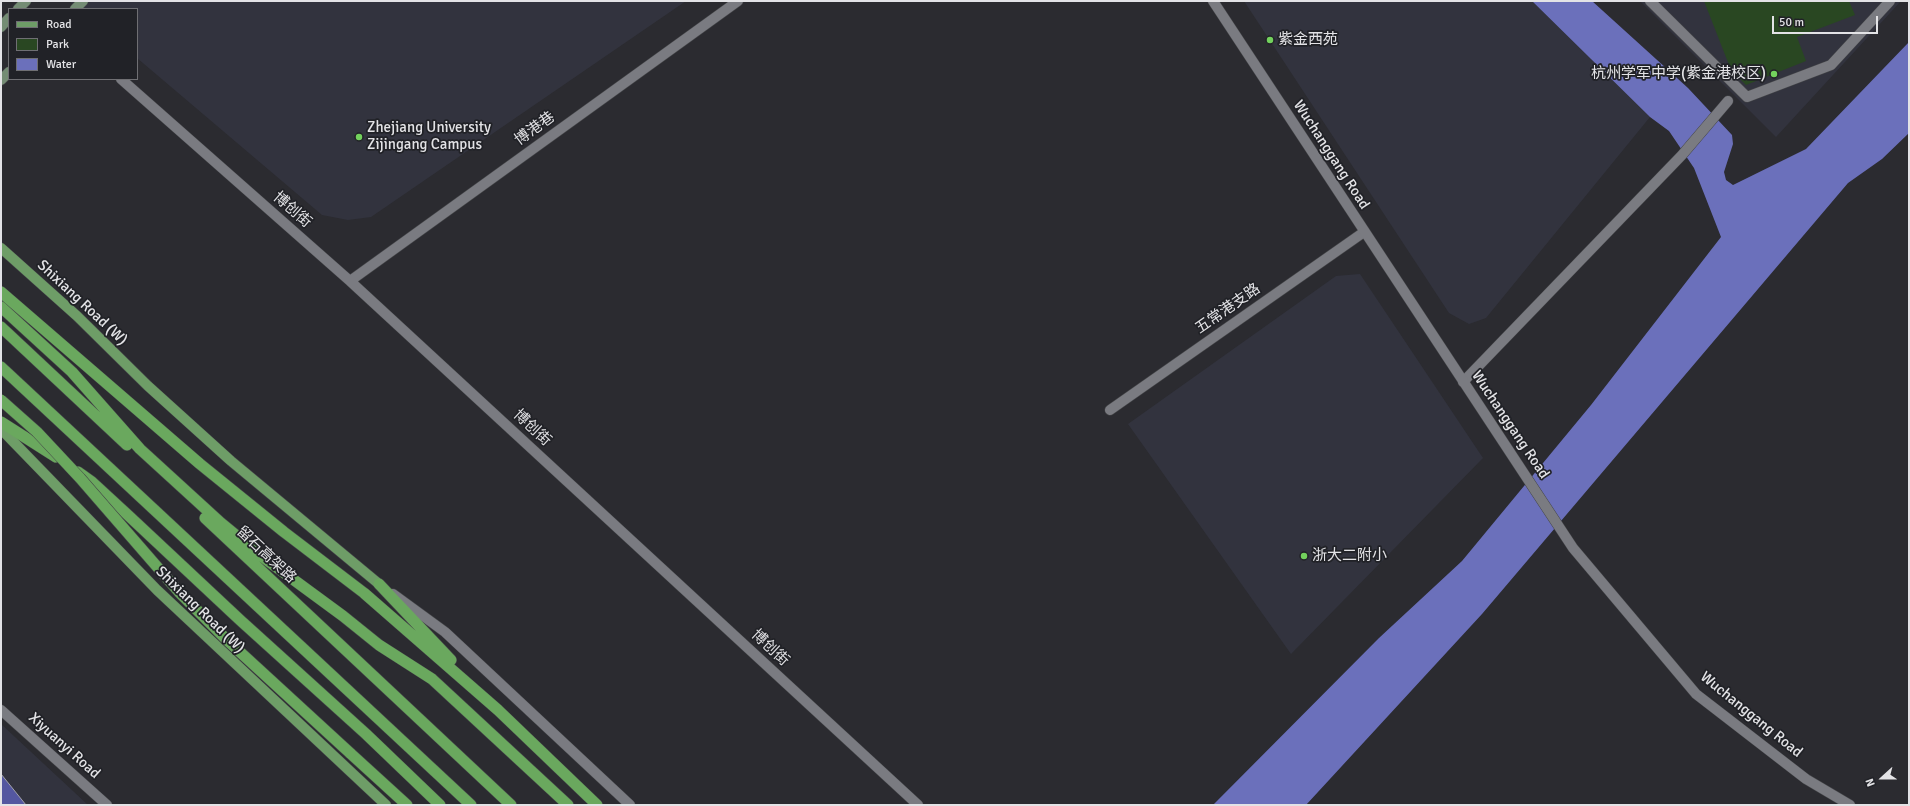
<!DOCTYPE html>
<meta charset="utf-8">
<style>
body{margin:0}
#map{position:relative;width:1910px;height:806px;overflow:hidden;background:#2b2b30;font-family:Signika,sans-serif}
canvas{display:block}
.frame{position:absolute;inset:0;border:2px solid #e3e3e6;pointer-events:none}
.legend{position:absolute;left:8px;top:8px;width:130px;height:72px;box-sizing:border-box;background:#212227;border:1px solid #6f6f73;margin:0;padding:5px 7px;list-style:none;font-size:12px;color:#e3e3e6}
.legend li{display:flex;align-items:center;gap:8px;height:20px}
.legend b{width:20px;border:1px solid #6f6f73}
.north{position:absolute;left:1862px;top:758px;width:40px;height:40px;-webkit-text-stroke:3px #212227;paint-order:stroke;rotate:249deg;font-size:11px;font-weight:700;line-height:16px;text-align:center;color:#e3e3e6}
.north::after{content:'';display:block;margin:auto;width:14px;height:18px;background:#e3e3e6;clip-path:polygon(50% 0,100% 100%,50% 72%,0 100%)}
.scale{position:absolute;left:1772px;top:16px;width:106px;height:18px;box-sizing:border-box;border:2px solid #e3e3e6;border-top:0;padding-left:5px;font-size:12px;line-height:14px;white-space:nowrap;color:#e3e3e6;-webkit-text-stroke:3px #212227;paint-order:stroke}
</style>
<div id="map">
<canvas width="1910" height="806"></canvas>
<div class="frame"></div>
<ul class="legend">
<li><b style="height:5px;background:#6e9d67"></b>Road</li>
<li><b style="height:11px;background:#294722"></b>Park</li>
<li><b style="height:11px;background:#6b70bb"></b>Water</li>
</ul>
<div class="north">N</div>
<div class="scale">50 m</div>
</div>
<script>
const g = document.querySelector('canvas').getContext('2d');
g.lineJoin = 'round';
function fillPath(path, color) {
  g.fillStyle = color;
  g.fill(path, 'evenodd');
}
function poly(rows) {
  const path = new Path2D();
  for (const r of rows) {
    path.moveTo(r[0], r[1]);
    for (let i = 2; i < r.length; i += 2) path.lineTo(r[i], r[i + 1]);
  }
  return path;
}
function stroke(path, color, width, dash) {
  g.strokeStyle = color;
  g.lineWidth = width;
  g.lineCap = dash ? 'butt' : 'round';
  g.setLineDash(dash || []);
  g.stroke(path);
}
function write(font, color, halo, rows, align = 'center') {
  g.font = font + ' Signika,"Noto Sans SC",sans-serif';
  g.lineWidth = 3.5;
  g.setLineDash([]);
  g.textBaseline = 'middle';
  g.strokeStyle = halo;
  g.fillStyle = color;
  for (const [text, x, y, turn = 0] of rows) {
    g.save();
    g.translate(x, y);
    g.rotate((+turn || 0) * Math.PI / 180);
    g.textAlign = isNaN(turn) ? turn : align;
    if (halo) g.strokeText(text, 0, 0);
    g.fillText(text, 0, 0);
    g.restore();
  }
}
fillPath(poly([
 [69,1,686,1,371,217,348,220,322,215,137,58,137,9,79,9],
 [1244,1,1532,1,1650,117,1486,318,1469,324,1449,313],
 [1640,1,1901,1,1776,137],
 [1360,274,1483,458,1291,654,1128,424,1336,276],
 [1,724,88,805,1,805]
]), '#32333e');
fillPath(poly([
 [1704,1,1849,1,1855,15,1797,37,1806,61,1746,85,1731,70]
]), '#294722');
fillPath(poly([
 [1532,1,1592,1,1688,88,1732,135,1733,144,1724,172,1726,180,1733,185,1806,149,1909,42,1909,133,1882,159,1848,183,1482,614,1306,805,1213,805,1379,638,1462,561,1591,405,1721,237,1694,168,1669,131,1650,117]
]), '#6b70bb');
const building = poly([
 [1,774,26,805,1,805,1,774]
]);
fillPath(building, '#5457a0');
stroke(building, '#a2a3aa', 1);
const minor = poly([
 [1650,1,1747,97,1831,65,1890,1],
 [1463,382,1682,155,1728,101],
 [1110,410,1364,232],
 [393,594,445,632,630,805]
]);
const tertiary = poly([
 [1213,1,1573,548,1696,694,1806,779,1850,805],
 [121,79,350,281,918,805],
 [350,281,738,1],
 [1,710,107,805]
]);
const secondary = poly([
 [18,9,26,1],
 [75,9,83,1],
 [1,27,9,18],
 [1,80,9,72]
]);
const primary = poly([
 [1,248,77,316,148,386,231,461,379,584],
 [1,429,157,590,386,805]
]);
const trunk = poly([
 [1,292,200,464,284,532,364,593,498,710,597,805],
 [1,307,72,372,140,449,221,523,260,555,343,616,379,645,432,679,568,805],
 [1,327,127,445],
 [1,367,471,805],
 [1,422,56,457],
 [78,472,92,482,130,517,240,620,366,734,440,805],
 [205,518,511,805],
 [379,584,451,660],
 [350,753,407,805]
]);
stroke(minor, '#454649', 11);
stroke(tertiary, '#454649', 11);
stroke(secondary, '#454649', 11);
stroke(primary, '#454649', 11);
stroke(trunk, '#454649', 12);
stroke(minor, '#7a7b81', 10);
stroke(tertiary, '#7a7b81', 10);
stroke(secondary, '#748c74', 10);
stroke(primary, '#6e9d67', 10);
stroke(trunk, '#6aa85e', 11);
const trunkBridge = poly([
 [1,400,37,432,80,478,179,592,228,641,350,753]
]);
stroke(trunkBridge, '#454649', 12, []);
stroke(trunkBridge, '#6aa85e', 11);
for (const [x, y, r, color] of [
 [1270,40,4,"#73d25d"],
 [1774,74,4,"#73d25d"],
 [359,137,4,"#73d25d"],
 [1304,556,4,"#73d25d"]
]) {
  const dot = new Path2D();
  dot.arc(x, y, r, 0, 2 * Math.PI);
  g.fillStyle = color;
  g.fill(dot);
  stroke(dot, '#212227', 1.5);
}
write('15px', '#e3e3e6', '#212227', [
 ["紫金西苑",1278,40],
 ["杭州学军中学(紫金港校区)",1766,74,"right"],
 ["Zhejiang University",367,128],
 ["Zijingang Campus",367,145],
 ["浙大二附小",1312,556]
], 'left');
write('15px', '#e3e3e6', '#212227', [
 ["博港巷",535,129,-36],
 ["Wuchanggang Road",1331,155,57],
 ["博创街",292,210,41],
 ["Shixiang Road (W)",82,303,43],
 ["五常港支路",1228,309,-35],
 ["Wuchanggang Road",1510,425,56],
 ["博创街",532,428,43],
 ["留石高架路",266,555,43],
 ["Shixiang Road (W)",200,610,44],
 ["博创街",770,648,43],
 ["Wuchanggang Road",1751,715,39],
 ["Xiyuanyi Road",64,746,42]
]);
</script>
